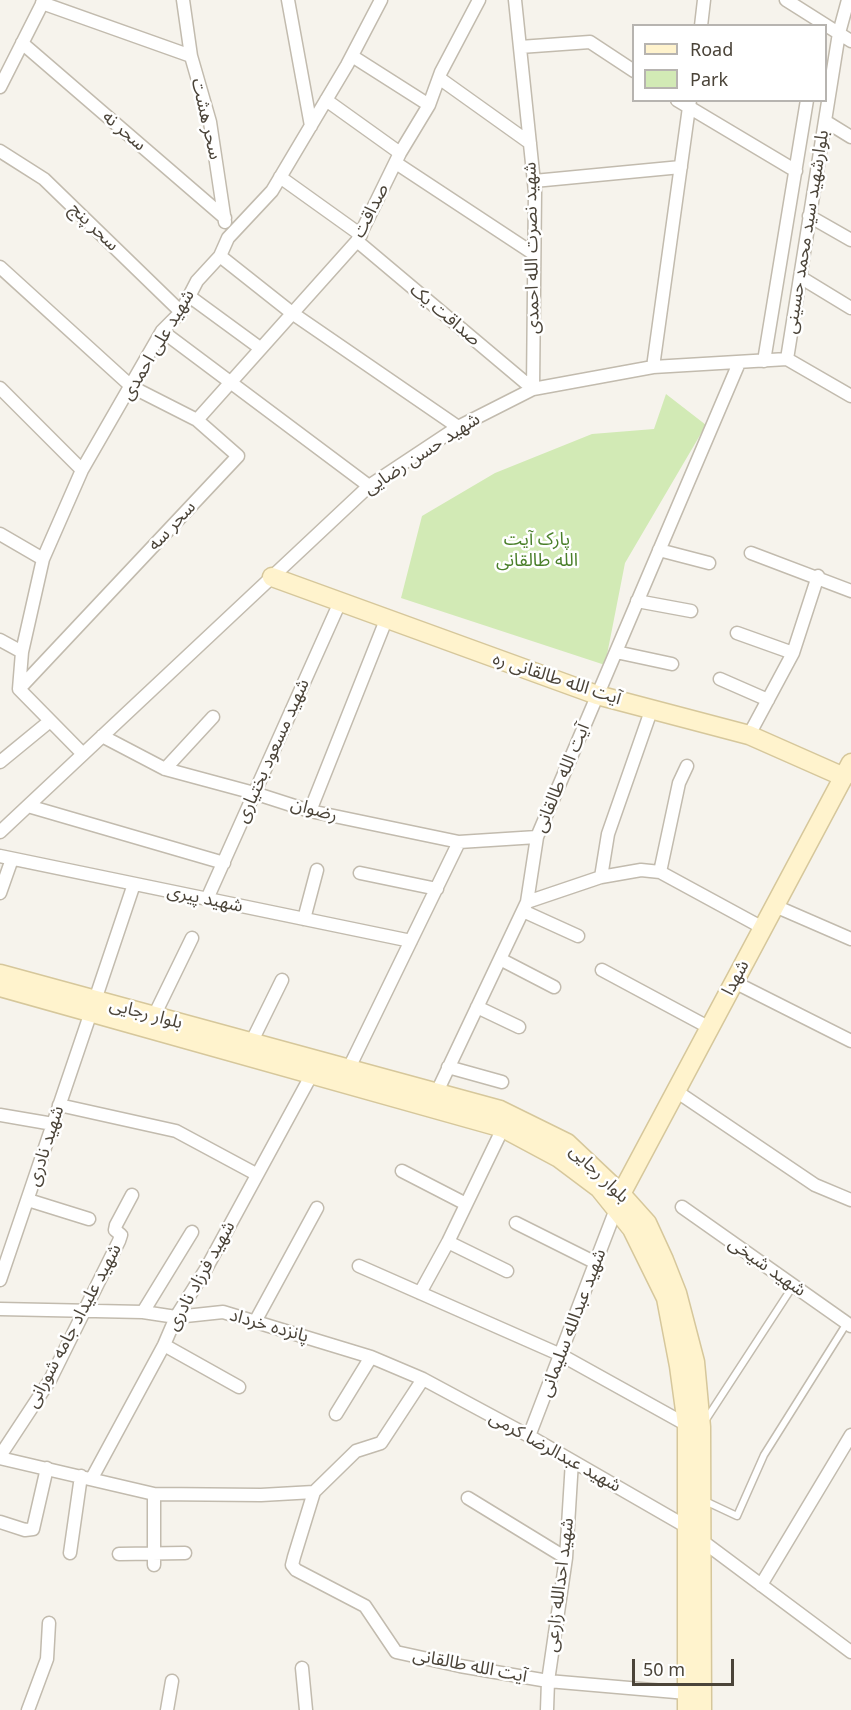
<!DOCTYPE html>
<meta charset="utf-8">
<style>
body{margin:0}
#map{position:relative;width:851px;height:1710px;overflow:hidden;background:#f6f3ec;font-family:"Noto Sans",sans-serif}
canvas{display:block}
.legend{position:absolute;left:632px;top:24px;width:195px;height:78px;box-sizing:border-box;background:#fff;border:2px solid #b7b4b0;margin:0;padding:8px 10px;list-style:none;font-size:18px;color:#4b4439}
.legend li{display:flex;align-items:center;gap:12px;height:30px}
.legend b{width:30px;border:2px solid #b7b4b0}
.scale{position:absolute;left:632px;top:1659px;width:102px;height:27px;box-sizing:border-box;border:3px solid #4b4439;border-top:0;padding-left:8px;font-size:18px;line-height:21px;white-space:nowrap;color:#4b4439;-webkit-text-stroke:4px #fff;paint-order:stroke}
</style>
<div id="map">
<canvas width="851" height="1710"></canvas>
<ul class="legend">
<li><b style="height:8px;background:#fff3cd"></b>Road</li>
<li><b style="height:16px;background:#d2eab5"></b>Park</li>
</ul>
<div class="scale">50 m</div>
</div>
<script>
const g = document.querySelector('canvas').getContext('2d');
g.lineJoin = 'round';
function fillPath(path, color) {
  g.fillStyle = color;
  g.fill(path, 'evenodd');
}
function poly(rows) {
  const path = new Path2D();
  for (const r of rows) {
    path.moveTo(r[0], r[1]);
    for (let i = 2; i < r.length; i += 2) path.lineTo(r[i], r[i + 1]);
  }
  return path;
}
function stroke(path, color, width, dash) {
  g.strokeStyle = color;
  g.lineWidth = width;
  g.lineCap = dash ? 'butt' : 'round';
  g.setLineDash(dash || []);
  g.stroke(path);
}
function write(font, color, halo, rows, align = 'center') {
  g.font = font + ' "Noto Sans","Noto Sans Arabic",sans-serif';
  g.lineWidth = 5;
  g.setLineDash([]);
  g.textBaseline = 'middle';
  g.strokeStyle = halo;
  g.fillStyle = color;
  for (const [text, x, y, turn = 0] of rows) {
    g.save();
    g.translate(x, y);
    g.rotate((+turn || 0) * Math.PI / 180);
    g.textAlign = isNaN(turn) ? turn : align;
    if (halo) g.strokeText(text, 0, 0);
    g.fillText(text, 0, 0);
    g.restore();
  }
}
fillPath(poly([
 [666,394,706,425,625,563,605,665,401,598,422,516,495,473,592,434,654,429]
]), '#d2eab5');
const lane = poly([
 [705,1421,793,1286],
 [705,1501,737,1516,764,1455,847,1323]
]);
const street = poly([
 [183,0,191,56,210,122,225,222],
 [288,0,311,126],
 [515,0,535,192,533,389],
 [786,0,851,41],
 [42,3,191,56],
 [701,26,704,0],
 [22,43,225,218],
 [520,47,590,42,634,71],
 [352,56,429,105],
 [439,78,530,143],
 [0,87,44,0],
 [326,100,400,153],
 [677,100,796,171],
 [825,121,851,137],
 [0,151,44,179,181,312],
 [396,163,534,254],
 [280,177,361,235],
 [534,181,681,167],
 [809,216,851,240],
 [357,241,533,389],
 [220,256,292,313,458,427],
 [0,267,132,387,197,420,238,456,19,689],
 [800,277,851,308],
 [189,296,260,348],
 [162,331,369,486],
 [787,359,839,33,848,0],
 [764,361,807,100],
 [653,367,690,100],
 [0,388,82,470],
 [197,420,357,241,400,153,429,105,441,72,479,0],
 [0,534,43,559],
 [659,550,709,563],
 [751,553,851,591],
 [637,601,691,611],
 [737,633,793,653],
 [0,640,22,652],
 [616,652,672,664],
 [720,679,768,700],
 [19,689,22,652,43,559,82,470,162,331,181,312,197,281,220,256,228,238,272,191,347,65,381,0],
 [19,689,83,754],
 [749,735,793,653,818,576],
 [102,736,165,769,254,793,310,811,459,842,537,837],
 [0,762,50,721],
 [165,769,213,717],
 [28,806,224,863],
 [310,811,386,620],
 [0,832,369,486,458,427,533,389,653,367,787,359,851,396],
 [0,856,411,941],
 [660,872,679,783,687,766],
 [360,873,437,889],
 [601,877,608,834,652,708],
 [0,893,12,859],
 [207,899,340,602],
 [527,902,601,877,641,870,660,872,763,928],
 [775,906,851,939],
 [523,911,578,936],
 [304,919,317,870],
 [500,959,554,987],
 [602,970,710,1028],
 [734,982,851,1041],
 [95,1000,134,884],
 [477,1007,519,1027],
 [154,1016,192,938],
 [251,1043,282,980],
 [448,1067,502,1082],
 [348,1070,459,842],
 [676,1091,815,1185,851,1200],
 [436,1094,527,902,537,837,739,363],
 [59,1105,176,1131,256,1174],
 [0,1115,53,1124],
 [402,1171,466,1204],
 [28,1200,89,1219],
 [682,1207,851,1326],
 [516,1223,596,1263],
 [448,1242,507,1271],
 [359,1266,561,1355,687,1425],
 [0,1280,91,1012],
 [420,1293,448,1242,503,1128],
 [0,1309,143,1312,176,1317,223,1312,371,1357,423,1379,529,1436,687,1527],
 [143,1312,192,1232],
 [256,1320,317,1208],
 [164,1345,239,1387],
 [423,1379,381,1443,356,1451,314,1492,294,1557,292,1565,296,1570,365,1606,396,1652,460,1666,548,1681,687,1693],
 [336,1414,371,1357],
 [529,1436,616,1209],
 [0,1456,50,1380,119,1241,121,1235,115,1230,116,1225,132,1195],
 [0,1458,154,1494,261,1495,314,1492],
 [92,1478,164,1345,176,1317,206,1269,312,1074],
 [154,1494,154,1565],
 [468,1498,566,1558],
 [0,1522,25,1530,33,1529,47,1468],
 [701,1540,851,1652],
 [70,1553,81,1476],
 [119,1554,185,1553],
 [761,1585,851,1435],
 [302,1668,306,1710],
 [28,1710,47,1659,49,1623],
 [167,1710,172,1681],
 [547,1710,548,1681,566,1558,572,1461]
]);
const secondary = poly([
 [272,577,597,695,749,735,844,777],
 [0,974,500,1110,567,1143,621,1194,647,1223,664,1260,677,1293,695,1362,701,1427,702,1710],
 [0,987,503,1128,559,1158,599,1188,632,1229,666,1298,679,1366,687,1425,687,1710],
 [621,1194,851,763]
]);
stroke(lane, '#c2bbae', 9);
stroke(street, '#c2bbae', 15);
stroke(secondary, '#d6c79b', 21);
stroke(lane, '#fff', 6);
stroke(street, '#fff', 12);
stroke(secondary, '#fff3cd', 18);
write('18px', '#4b4439', '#fff', [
 ["سحر هشت",206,119,77],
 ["سحر نه",124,131,41],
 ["صداقت",371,211,-63],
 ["سحر پنج",94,227,44],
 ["بلوارشهید سید محمد حسینی",807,232,-81],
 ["شهید نصرت الله احمدی",532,248,-91],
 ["صداقت یک",445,315,40],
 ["شهید علی احمدی",158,345,-59],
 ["شهید حسن رضایی",422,454,-33],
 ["سحر سه",172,526,-47],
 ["آیت الله طالقانی ره",557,679,18],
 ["شهید مسعود بختیاری",273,751,-66],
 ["آیت الله طالقانی",562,778,-67],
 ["رضوان",314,810,15],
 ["شهید پیری",205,899,12],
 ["شهدا",736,978,-62],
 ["بلوار رجایی",146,1014,15],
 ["شهید نادری",46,1146,-72],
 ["بلوار رجایی",599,1174,44],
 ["شهید شیخی",767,1267,35],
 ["شهید فرزاد نادری",201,1276,-61],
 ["شهید عبدالله سلیمانی",573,1323,-69],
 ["شهید علیداد جامه شورانی",74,1326,-62],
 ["پانزده خرداد",269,1326,16],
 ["شهید عبدالرضا کرمی",555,1452,29],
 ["شهید احدالله زارعی",560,1585,-83],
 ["آیت الله طالقانی",470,1666,11]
]);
write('18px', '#4a7f2a', '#fff', [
 ["پارک آیت",537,540],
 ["الله طالقانی",537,561]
]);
</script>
